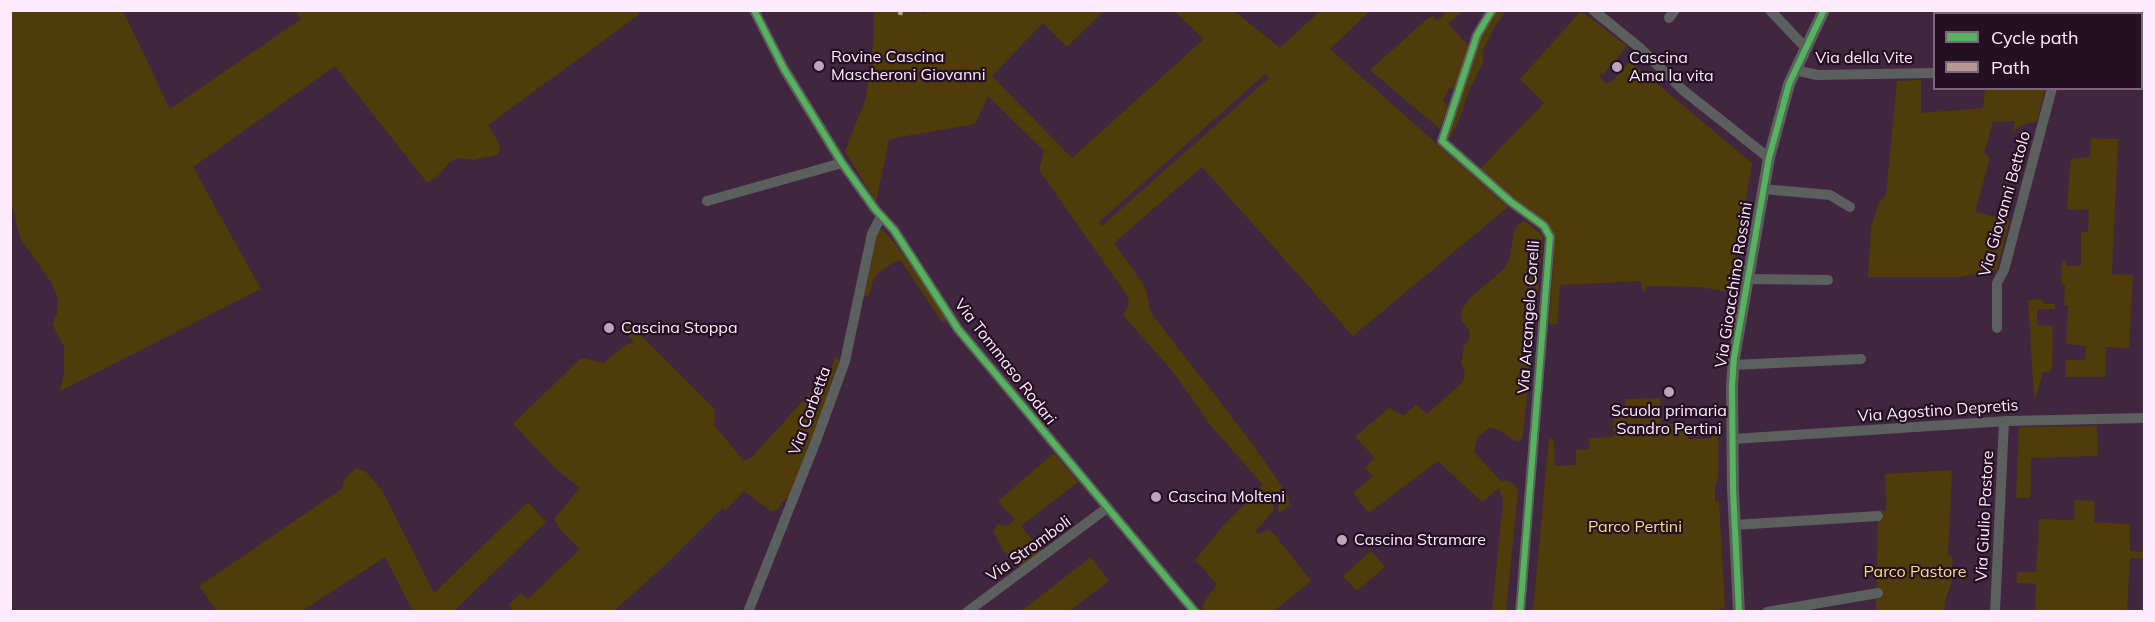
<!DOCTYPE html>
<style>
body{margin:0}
#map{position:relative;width:2155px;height:622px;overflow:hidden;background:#40263e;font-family:Mulish,sans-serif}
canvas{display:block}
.frame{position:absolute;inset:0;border:12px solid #fdeafa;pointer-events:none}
.legend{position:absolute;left:1933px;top:12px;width:210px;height:78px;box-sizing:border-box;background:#251023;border:2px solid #7b6779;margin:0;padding:8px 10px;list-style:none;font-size:18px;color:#fdeafa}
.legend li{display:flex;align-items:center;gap:12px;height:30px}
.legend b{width:30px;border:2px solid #7b6779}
</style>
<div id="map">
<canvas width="2155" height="622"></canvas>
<div class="frame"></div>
<ul class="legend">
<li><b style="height:8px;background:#56b35d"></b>Cycle path</li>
<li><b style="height:8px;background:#b69a8f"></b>Path</li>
</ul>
</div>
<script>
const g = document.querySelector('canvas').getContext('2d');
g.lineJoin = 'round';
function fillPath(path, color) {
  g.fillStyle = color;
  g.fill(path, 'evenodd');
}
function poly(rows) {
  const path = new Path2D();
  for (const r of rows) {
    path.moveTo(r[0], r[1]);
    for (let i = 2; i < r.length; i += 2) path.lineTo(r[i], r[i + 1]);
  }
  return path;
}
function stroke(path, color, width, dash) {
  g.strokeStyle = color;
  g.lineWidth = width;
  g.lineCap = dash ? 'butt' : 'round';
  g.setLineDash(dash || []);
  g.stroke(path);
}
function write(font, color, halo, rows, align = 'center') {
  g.font = font + ' Mulish,sans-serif';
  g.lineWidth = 4.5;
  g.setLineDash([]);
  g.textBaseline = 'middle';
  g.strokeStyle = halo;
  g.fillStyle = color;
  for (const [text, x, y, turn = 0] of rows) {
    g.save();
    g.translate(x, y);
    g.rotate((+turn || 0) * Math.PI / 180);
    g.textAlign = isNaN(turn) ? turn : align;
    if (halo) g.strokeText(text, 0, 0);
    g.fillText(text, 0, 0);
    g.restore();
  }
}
fillPath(poly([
 [637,10,640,14,488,125,499,143,500,150,497,155,474,160,457,158,449,163,437,177,429,182,425,180,335,66,193,167,261,289,60,391,64,372,64,347,52,324,57,314,58,299,51,282,20,238,11,201,11,11,123,11,170,109,301,19,295,11],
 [927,10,1104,11,1067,47,1043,23,992,76,1072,158,1204,39,1174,11,1234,11,1280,48,1320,11,1370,11,1330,49,1508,207,1353,336,1202,167,1114,243,1145,287,1151,313,1252,443,1288,496,1290,505,1278,514,1278,502,1273,497,1273,511,1255,532,1258,534,1269,530,1274,534,1311,581,1274,611,1204,611,1202,608,1205,601,1217,584,1195,560,1222,527,1263,485,1208,422,1174,373,1123,315,1129,304,1127,295,1039,170,1044,151,988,96,975,124,889,139,876,202,845,151,866,98,874,38,874,11,920,11,923,14],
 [1265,74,1269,78,1102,226,1099,222],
 [1442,11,1463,11,1448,24,1470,47,1454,89,1449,88,1443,102,1448,105,1440,129,1370,70,1428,18,1433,16,1437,21,1445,14],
 [1497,11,1506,11,1497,23,1483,50,1483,62,1469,90,1458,123,1448,142,1448,129,1479,39],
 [1581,11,1627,46,1603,75,1601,73,1599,75,1606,84,1614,80,1630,61,1752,163,1730,292,1699,287,1664,286,1646,286,1646,292,1642,291,1641,281,1560,285,1557,324,1549,324,1554,254,1553,243,1544,226,1478,171,1544,103,1520,79],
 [1921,80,1921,113,1983,108,1985,89,2045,89,2037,121,2022,125,2012,133,2015,121,1993,122,1984,153,1990,158,1975,212,2010,220,1997,270,1959,277,1868,277,1871,227,1879,202,1886,195,1897,81],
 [2091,138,2118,139,2112,274,2133,275,2129,348,2106,347,2105,377,2066,377,2066,360,2085,360,2086,346,2066,344,2068,305,2064,305,2065,285,2061,284,2062,260,2066,260,2066,266,2081,266,2081,232,2088,232,2089,210,2067,209,2070,166,2071,159,2090,157],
 [1524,220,1543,236,1523,435,1520,441,1515,441,1501,431,1490,427,1477,438,1474,452,1501,481,1508,481,1515,485,1518,491,1506,611,1492,611,1503,501,1499,488,1482,502,1438,461,1369,513,1353,493,1373,477,1365,467,1375,458,1355,437,1390,407,1395,412,1404,415,1416,405,1427,414,1463,382,1465,372,1461,362,1464,346,1470,338,1469,330,1462,321,1461,311,1469,299,1505,268,1510,257,1514,232,1518,225],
 [882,229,895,243,946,317,945,322,942,322,901,261,894,262,878,273,873,281,869,295,864,297,878,230],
 [2043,299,2044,304,2055,304,2055,309,2037,309,2037,325,2053,326,2052,368,2050,372,2043,372,2036,397,2034,397,2028,300],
 [627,322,715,410,714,425,744,461,752,457,830,371,835,358,838,357,839,360,818,423,790,496,781,503,778,510,771,511,744,491,726,510,723,507,664,566,614,611,514,611,508,605,521,593,528,599,580,549,561,530,554,519,580,488,557,470,513,424,580,359,586,359,604,363,627,344,634,343,623,327],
 [1660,398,1661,424,1687,424,1688,439,1712,438,1712,433,1718,432,1718,479,1715,485,1715,502,1719,502,1725,608,1708,612,1533,611,1549,439,1554,439,1555,466,1576,465,1576,450,1590,449,1589,438,1614,437,1613,413,1625,412,1625,399],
 [2097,426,2098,456,2031,458,2030,498,2016,498,2019,427],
 [1054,453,1078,482,1021,526,1043,554,1022,569,1004,552,993,531,997,524,1007,526,1015,520,998,501],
 [356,468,365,471,382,490,434,593,528,502,546,522,454,611,413,611,385,557,302,611,216,611,199,586,343,488,343,483,347,476],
 [1952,470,1948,556,1953,557,1951,585,1946,597,1944,611,1876,612,1878,511,1886,510,1885,474],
 [2075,500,2094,501,2094,522,2130,524,2130,551,2144,552,2144,559,2130,558,2127,611,2035,611,2036,584,2017,583,2017,572,2036,572,2039,519,2074,520],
 [1371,551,1385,567,1357,591,1343,576],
 [1091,557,1109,581,1069,611,1021,611]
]), '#503c08');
stroke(poly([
 [754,10,784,69,842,163,875,209,894,230,958,329,1195,612],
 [1492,10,1477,35,1442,141,1511,202,1544,226,1550,237,1520,612],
 [1593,10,1640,48,1684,91,1769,158],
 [1770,10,1801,43,1806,46],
 [1669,18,1675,10],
 [1795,70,1817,75,1934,73],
 [2142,74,2144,74],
 [1763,189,1830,195,1850,207],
 [707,201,842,163],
 [1748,279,1828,280],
 [1997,328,1997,283,2004,270,2052,88],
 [1733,365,1861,359],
 [1733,439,2007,421,2144,418],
 [1734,525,1878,516],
 [748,612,816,441,845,361,872,234,881,216],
 [967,612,1107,508],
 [1767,612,1878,593],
 [1995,612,2004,421]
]), '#5b5f5d', 10);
stroke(poly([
 [1739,612,1733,489,1732,386,1734,358,1769,158,1789,84,1824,10]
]), '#5b5f5d', 12);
stroke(poly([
 [900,15,901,10]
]), '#b69a8f', 4.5, [9, 4.5]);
stroke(poly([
 [754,10,784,69,842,163,875,209,894,230,958,329,1195,612],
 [1492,10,1477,35,1442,141,1511,202,1544,226,1550,237,1520,612],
 [1739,612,1733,489,1732,386,1734,358,1769,158,1789,84,1824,10]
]), '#56b35d', 6);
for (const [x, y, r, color] of [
 [819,66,6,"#bba5b8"],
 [1617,67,6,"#bba5b8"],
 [609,328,6,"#bba5b8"],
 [1669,392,6,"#bba5b8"],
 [1156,497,6,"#bba5b8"],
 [1342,540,6,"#bba5b8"]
]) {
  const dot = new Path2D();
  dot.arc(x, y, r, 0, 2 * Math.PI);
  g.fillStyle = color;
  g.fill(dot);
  stroke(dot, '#251023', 2);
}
write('16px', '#fdeafa', '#251023', [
 ["Rovine Cascina",831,57],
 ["Mascheroni Giovanni",831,75],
 ["Cascina",1629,58],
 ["Ama la vita",1629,76],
 ["Cascina Stoppa",621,328],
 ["Scuola primaria",1669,411,"center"],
 ["Sandro Pertini",1669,429,"center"],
 ["Cascina Molteni",1168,497],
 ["Cascina Stramare",1354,540]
], 'left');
write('16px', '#fdeafa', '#251023', [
 ["Via della Vite",1864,58],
 ["Via Giovanni Bettolo",2005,204,-74],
 ["Via Gioacchino Rossini",1734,285,-81],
 ["Via Arcangelo Corelli",1529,317,-86],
 ["Via Tommaso Rodari",1005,362,52],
 ["Via Corbetta",810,411,-70],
 ["Via Agostino Depretis",1938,411,-4],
 ["Via Giulio Pastore",1985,516,-87],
 ["Via Stromboli",1029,549,-36]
]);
write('16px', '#fcdd83', '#251023', [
 ["Parco Pertini",1635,527],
 ["Parco Pastore",1915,572]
]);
</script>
